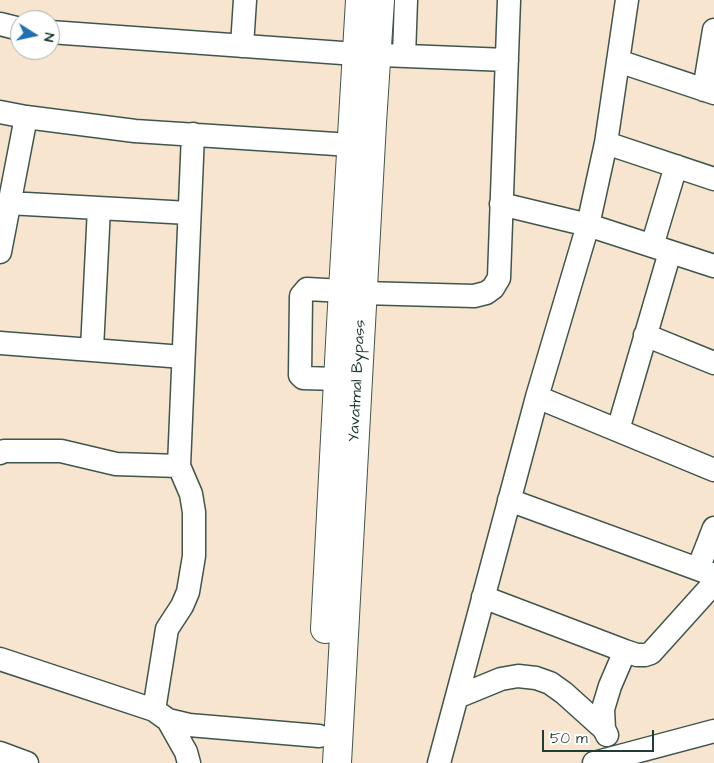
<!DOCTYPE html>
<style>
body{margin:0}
#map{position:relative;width:714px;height:763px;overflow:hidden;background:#f7e5cf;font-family:"Architects Daughter",sans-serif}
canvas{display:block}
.north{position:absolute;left:10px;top:10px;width:50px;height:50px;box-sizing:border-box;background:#fff;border:1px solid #a5b1ae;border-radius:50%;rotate:100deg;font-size:14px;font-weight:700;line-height:20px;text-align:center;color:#1f3d34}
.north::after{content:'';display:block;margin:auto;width:18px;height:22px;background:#1f6fb2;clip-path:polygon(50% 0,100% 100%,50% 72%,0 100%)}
.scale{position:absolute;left:542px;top:730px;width:112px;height:22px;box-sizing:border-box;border:2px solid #1f3d34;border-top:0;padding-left:6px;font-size:15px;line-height:18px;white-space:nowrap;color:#1f3d34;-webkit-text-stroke:4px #fff;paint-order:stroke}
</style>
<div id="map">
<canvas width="714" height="763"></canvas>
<div class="north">N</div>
<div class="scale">50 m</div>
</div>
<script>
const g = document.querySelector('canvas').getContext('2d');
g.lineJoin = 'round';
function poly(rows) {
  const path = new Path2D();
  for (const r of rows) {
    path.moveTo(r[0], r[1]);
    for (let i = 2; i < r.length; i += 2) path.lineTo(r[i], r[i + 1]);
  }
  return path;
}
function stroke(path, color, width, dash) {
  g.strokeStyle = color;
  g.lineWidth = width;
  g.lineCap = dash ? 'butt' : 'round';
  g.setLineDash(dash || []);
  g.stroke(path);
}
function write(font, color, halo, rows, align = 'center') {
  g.font = font + ' "Architects Daughter",sans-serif';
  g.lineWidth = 5;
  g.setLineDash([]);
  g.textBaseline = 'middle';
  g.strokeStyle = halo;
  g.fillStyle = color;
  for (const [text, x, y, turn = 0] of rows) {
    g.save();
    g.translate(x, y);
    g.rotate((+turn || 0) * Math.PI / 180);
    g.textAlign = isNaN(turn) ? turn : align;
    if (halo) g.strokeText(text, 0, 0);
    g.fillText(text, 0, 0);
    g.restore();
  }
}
const minor = poly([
 [0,24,20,29],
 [50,32,356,54,507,60],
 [242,46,245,0],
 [404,56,406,0],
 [618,61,714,93],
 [704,90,714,30],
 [0,112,26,117,135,131,351,145],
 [606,143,714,179],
 [8,203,189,213],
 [501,204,588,225,714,266],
 [652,246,676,166],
 [0,252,26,117],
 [362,293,474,296,486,293,493,288,499,278,509,0],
 [645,335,714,363],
 [0,343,183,357],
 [92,349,99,208],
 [338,379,303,378,300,375,301,296,307,289,343,291],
 [537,397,714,470],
 [618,430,670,252],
 [0,453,4,451,61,451,116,464,179,466],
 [509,500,714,575],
 [698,569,714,528],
 [483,597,625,651,637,655,645,655,651,653,714,583],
 [0,659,154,710,168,720,189,725,319,736],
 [457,697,501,679,518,676,536,678,550,683,564,693,604,729],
 [154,710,167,629,182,606,188,592,194,556,194,512,191,494,179,466,193,134],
 [168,720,186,752,189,763],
 [607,735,604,729,603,709,610,686,625,651],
 [0,753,27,763],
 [439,763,537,397,588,225,606,143,627,0],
 [594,763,714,731]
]);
const major = poly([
 [325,629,341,324,360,0],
 [337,763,372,123,380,0]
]);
stroke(minor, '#3f564b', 25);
stroke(major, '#3f564b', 30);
stroke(minor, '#fff', 22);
stroke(major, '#fff', 28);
write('16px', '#1f3d34', '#fff', [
 ["Yavatmal Bypass",358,381,-87]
]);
</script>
